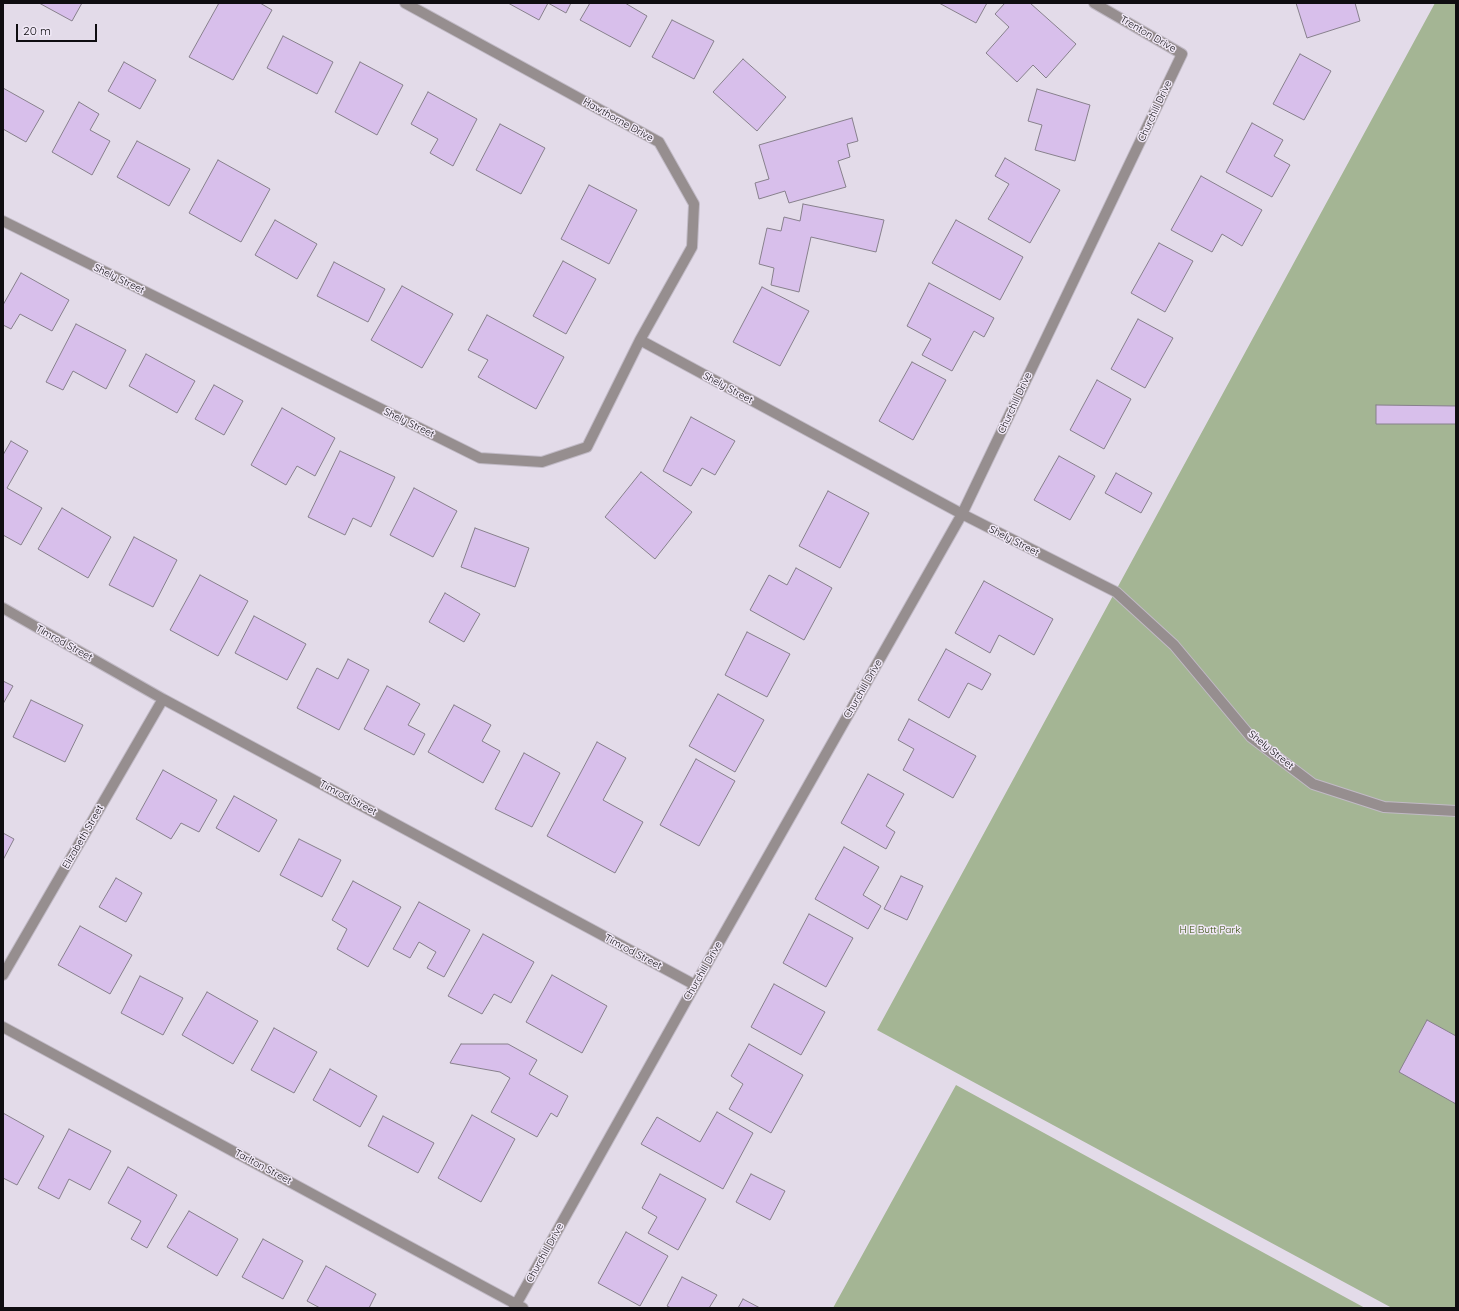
<!DOCTYPE html>
<style>
body{margin:0}
#map{position:relative;width:1459px;height:1311px;overflow:hidden;background:#e3dbe9;font-family:Quicksand,sans-serif}
canvas{display:block}
.frame{position:absolute;inset:0;border:4px solid #0f0d11;pointer-events:none}
.scale{position:absolute;left:16px;top:24px;width:81px;height:18px;box-sizing:border-box;border:2px solid #0f0d11;border-top:0;padding-left:5px;font-size:12px;line-height:14px;white-space:nowrap;color:#0f0d11;-webkit-text-stroke:3px #f0e8f6;paint-order:stroke}
</style>
<div id="map">
<canvas width="1459" height="1311"></canvas>
<div class="frame"></div>
<div class="scale">20 m</div>
</div>
<script>
const g = document.querySelector('canvas').getContext('2d');
g.lineJoin = 'round';
function fillPath(path, color) {
  g.fillStyle = color;
  g.fill(path, 'evenodd');
}
function poly(rows) {
  const path = new Path2D();
  for (const r of rows) {
    path.moveTo(r[0], r[1]);
    for (let i = 2; i < r.length; i += 2) path.lineTo(r[i], r[i + 1]);
  }
  return path;
}
function stroke(path, color, width, dash) {
  g.strokeStyle = color;
  g.lineWidth = width;
  g.lineCap = dash ? 'butt' : 'round';
  g.setLineDash(dash || []);
  g.stroke(path);
}
function write(font, color, halo, rows, align = 'center') {
  g.font = font + ' Quicksand,sans-serif';
  g.lineWidth = 3;
  g.setLineDash([]);
  g.textBaseline = 'middle';
  g.strokeStyle = halo;
  g.fillStyle = color;
  for (const [text, x, y, turn = 0] of rows) {
    g.save();
    g.translate(x, y);
    g.rotate((+turn || 0) * Math.PI / 180);
    g.textAlign = isNaN(turn) ? turn : align;
    if (halo) g.strokeText(text, 0, 0);
    g.fillText(text, 0, 0);
    g.restore();
  }
}
fillPath(poly([
 [1435,3,1456,3,1456,1308,1392,1308,877,1030],
 [956,1085,1365,1308,833,1308]
]), '#a4b594');
const building = poly([
 [39,3,82,3,72,21,39,3],
 [219,3,260,3,272,10,233,80,189,57,219,3],
 [508,3,571,3,566,13,548,3,539,20,508,3],
 [590,3,625,3,647,16,630,47,580,20,590,3],
 [939,3,987,3,976,23,939,3],
 [1005,3,1030,3,1076,44,1046,78,1033,65,1017,82,986,53,1009,27,995,14,1005,3],
 [1296,3,1355,3,1360,21,1307,38,1296,3],
 [672,20,714,41,694,79,652,57,672,20],
 [283,36,333,62,317,94,267,68,283,36],
 [1300,54,1331,71,1304,120,1273,104,1300,54],
 [743,59,786,97,757,131,713,92,743,59],
 [124,62,156,80,140,109,108,91,124,62],
 [360,62,403,85,377,135,335,112,360,62],
 [3,88,44,111,26,142,3,129,3,88],
 [1037,89,1090,105,1075,161,1035,150,1042,125,1028,121,1037,89],
 [428,92,477,119,453,166,430,153,438,139,411,124,428,92],
 [79,102,99,114,90,130,110,141,92,175,52,152,79,102],
 [852,118,858,141,847,144,850,157,838,161,846,187,789,203,785,191,759,199,755,183,769,179,759,145,852,118],
 [1252,123,1283,140,1274,156,1290,165,1272,197,1226,172,1252,123],
 [500,124,545,148,521,194,476,170,500,124],
 [137,141,190,169,169,206,117,177,137,141],
 [1005,158,1060,190,1030,243,988,219,1009,184,995,176,1005,158],
 [218,160,270,189,241,242,189,213,218,160],
 [1201,176,1262,210,1242,246,1222,234,1212,252,1171,230,1201,176],
 [589,185,637,210,609,264,561,239,589,185],
 [803,204,884,220,876,252,811,237,799,292,771,285,774,268,759,264,767,228,781,231,784,217,800,221,803,204],
 [275,220,317,244,297,279,255,255,275,220],
 [956,220,1023,257,1000,300,932,263,956,220],
 [1159,243,1193,261,1165,312,1131,293,1159,243],
 [563,261,596,279,566,334,533,316,563,261],
 [334,262,385,289,368,322,317,296,334,262],
 [21,273,69,300,52,331,20,314,11,329,3,325,3,305,21,273],
 [929,283,994,318,984,337,974,331,952,371,922,355,931,339,907,326,929,283],
 [402,286,453,314,422,368,371,340,402,286],
 [762,287,809,311,780,366,733,342,762,287],
 [487,315,564,357,536,409,478,377,488,360,468,350,487,315],
 [1138,319,1173,338,1145,388,1111,369,1138,319],
 [76,324,126,350,106,389,73,371,63,390,46,382,76,324],
 [146,354,195,381,177,413,129,386,146,354],
 [912,362,946,380,913,440,879,421,912,362],
 [1097,380,1131,399,1104,449,1070,430,1097,380],
 [214,385,243,401,224,435,195,419,214,385],
 [1376,405,1456,406,1456,424,1376,424,1376,405],
 [282,408,335,438,315,476,297,466,286,485,251,465,282,408],
 [691,417,735,441,715,475,702,468,691,486,663,471,691,417],
 [11,441,28,451,7,488,42,508,21,545,3,535,3,455,11,441],
 [340,451,395,477,371,527,353,518,345,535,308,517,340,451],
 [1059,456,1095,476,1070,520,1034,500,1059,456],
 [641,472,692,512,655,559,605,517,641,472],
 [1116,473,1152,493,1141,513,1105,493,1116,473],
 [414,488,457,511,433,557,390,535,414,488],
 [828,491,869,513,840,568,799,546,828,491],
 [62,508,111,537,88,578,38,549,62,508],
 [475,528,529,548,515,587,461,567,475,528],
 [134,537,177,560,153,607,109,585,134,537],
 [796,568,832,588,804,640,750,610,769,575,787,585,796,568],
 [200,575,248,601,218,656,170,630,200,575],
 [984,581,1053,619,1034,655,999,635,990,653,955,633,984,581],
 [445,593,480,614,464,642,429,622,445,593],
 [254,616,306,644,287,680,235,653,254,616],
 [747,632,790,654,767,697,725,675,747,632],
 [946,649,991,674,982,690,968,683,949,718,918,700,946,649],
 [348,659,369,670,339,730,297,708,317,668,338,679,348,659],
 [3,681,13,686,3,704,3,681],
 [387,686,420,704,408,725,425,734,414,755,364,729,387,686],
 [718,694,764,720,735,772,689,746,718,694],
 [31,700,83,725,65,762,13,737,31,700],
 [454,705,491,725,482,741,500,751,483,783,428,752,454,705],
 [909,719,976,756,953,798,903,770,914,749,898,740,909,719],
 [597,742,626,758,603,800,643,822,615,873,547,836,597,742],
 [524,753,560,773,532,827,495,809,524,753],
 [696,759,735,781,699,846,660,825,696,759],
 [163,770,217,800,199,832,181,823,171,839,136,819,163,770],
 [868,774,904,794,886,826,895,832,886,849,841,823,868,774],
 [234,796,277,820,259,852,216,828,234,796],
 [3,833,14,839,3,860,3,833],
 [299,839,341,860,322,897,280,875,299,839],
 [844,847,879,867,863,895,881,906,868,929,815,899,844,847],
 [901,876,923,886,907,920,884,909,901,876],
 [116,878,142,893,126,922,99,907,116,878],
 [353,881,401,907,368,967,337,949,347,929,332,920,353,881],
 [419,902,470,930,444,977,427,968,436,952,419,942,410,958,393,949,419,902],
 [809,914,853,938,826,987,783,963,809,914],
 [80,926,132,955,110,994,58,965,80,926],
 [483,934,534,962,511,1003,494,994,482,1014,448,996,483,934],
 [552,975,607,1006,582,1053,526,1022,552,975],
 [140,976,183,998,163,1035,121,1013,140,976],
 [774,984,825,1012,801,1055,751,1027,774,984],
 [207,992,258,1021,233,1064,182,1035,207,992],
 [1427,1020,1456,1036,1456,1104,1399,1072,1427,1020],
 [274,1028,317,1052,294,1093,251,1070,274,1028],
 [461,1044,508,1044,537,1060,529,1074,568,1096,557,1117,551,1113,537,1137,491,1112,510,1078,500,1072,450,1063,461,1044],
 [749,1044,803,1075,771,1133,729,1109,743,1084,731,1076,749,1044],
 [330,1069,377,1096,360,1127,313,1100,330,1069],
 [717,1112,753,1133,723,1189,641,1144,657,1117,700,1142,717,1112],
 [3,1113,44,1136,17,1185,3,1178,3,1113],
 [472,1115,515,1139,481,1202,438,1178,472,1115],
 [383,1116,434,1143,418,1173,368,1146,383,1116],
 [69,1129,111,1151,90,1190,69,1179,59,1199,38,1188,69,1129],
 [128,1167,177,1195,147,1248,131,1239,141,1221,108,1203,128,1167],
 [660,1174,706,1199,678,1250,648,1233,657,1217,642,1208,660,1174],
 [751,1174,785,1191,770,1220,736,1202,751,1174],
 [189,1211,238,1239,217,1276,167,1247,189,1211],
 [626,1232,668,1256,640,1306,598,1283,626,1232],
 [263,1239,303,1261,283,1299,242,1277,263,1239],
 [326,1266,376,1294,369,1308,320,1308,307,1301,326,1266],
 [682,1277,717,1295,709,1308,671,1308,667,1306,682,1277],
 [743,1299,760,1308,738,1308,743,1299]
]);
fillPath(building, '#d8bfeb');
stroke(building, '#87808c', 1);
const minor = poly([
 [3,221,480,458,542,462,587,447,640,340,692,247,694,204,659,142,405,3],
 [640,340,962,514,1116,592,1174,645,1251,737,1313,784,1384,807,1456,811],
 [3,608,163,699,695,985],
 [3,975,163,699],
 [514,1308,695,985,962,514,1182,54,1094,3]
]);
const tertiary = poly([
 [3,1027,523,1308]
]);
stroke(minor, '#c1bac6', 12);
stroke(tertiary, '#c1bac6', 12);
stroke(minor, '#968e8f', 10);
stroke(tertiary, '#968e8f', 10);
write('10px', '#0f0d11', '#f0e8f6', [
 ["Trenton Drive",1148,34,30],
 ["Churchill Drive",1155,111,-65],
 ["Hawthorne Drive",618,120,29],
 ["Shely Street",119,279,26],
 ["Shely Street",728,388,28],
 ["Churchill Drive",1015,403,-65],
 ["Shely Street",409,423,26],
 ["Shely Street",1014,541,27],
 ["Timrod Street",64,643,29],
 ["Churchill Drive",863,689,-60],
 ["Shely Street",1271,750,39],
 ["Timrod Street",348,798,28],
 ["Elizabeth Street",83,837,-60],
 ["Timrod Street",633,952,28],
 ["Churchill Drive",703,971,-60],
 ["Tarlton Street",263,1167,28],
 ["Churchill Drive",545,1253,-61]
]);
write('10px', '#314b06', '#f0e8f6', [
 ["H E Butt Park",1210,930]
]);
</script>
